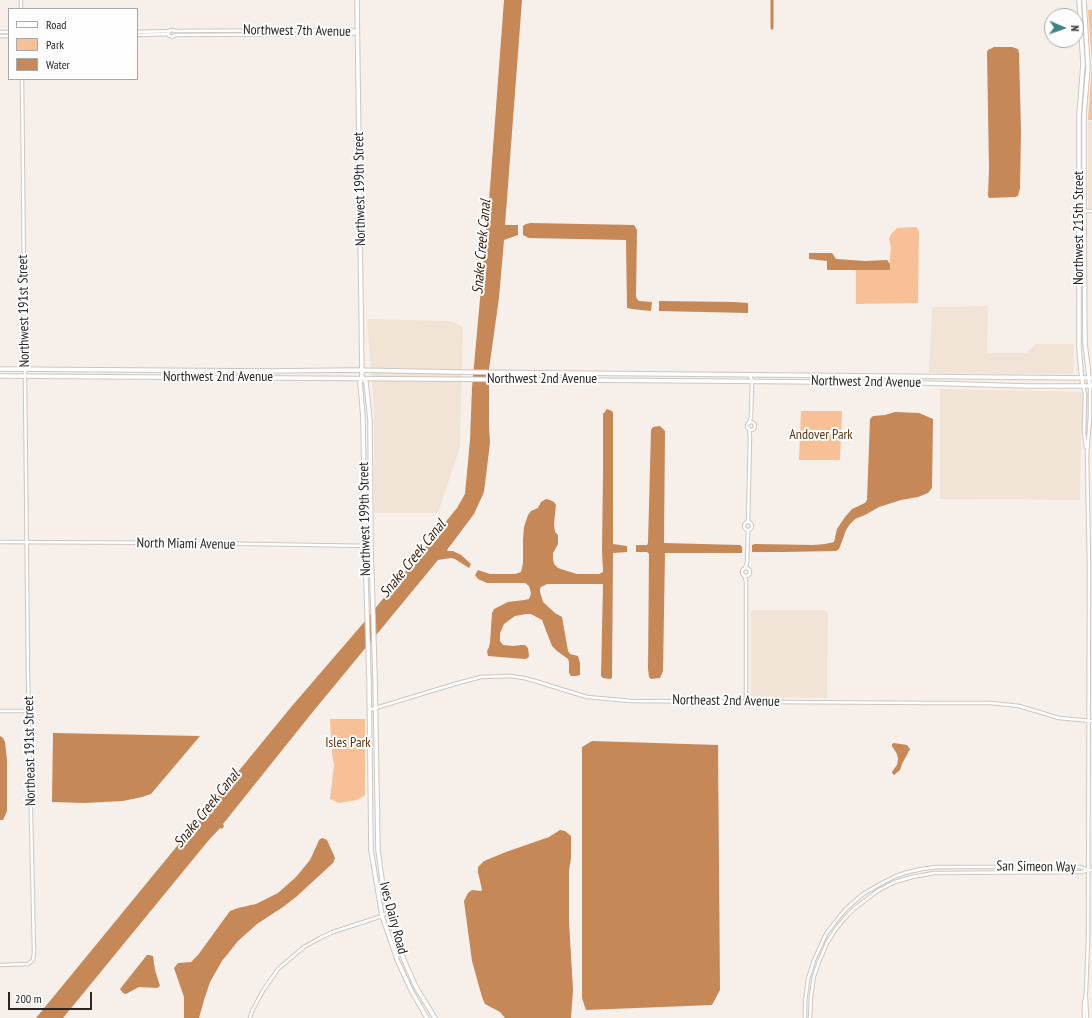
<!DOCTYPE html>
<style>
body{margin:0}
#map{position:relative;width:1092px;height:1018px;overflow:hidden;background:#f7efe9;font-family:"PT Sans Narrow",sans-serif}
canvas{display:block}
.legend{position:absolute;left:8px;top:8px;width:130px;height:72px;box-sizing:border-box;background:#fefefe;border:1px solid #a9a8a7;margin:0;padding:5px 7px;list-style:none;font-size:12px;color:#2a2624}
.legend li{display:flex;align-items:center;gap:8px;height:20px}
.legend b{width:20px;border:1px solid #a9a8a7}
.north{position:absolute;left:1044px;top:8px;width:40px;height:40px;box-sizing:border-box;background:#fefefe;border:1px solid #a9a8a7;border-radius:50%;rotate:92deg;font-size:11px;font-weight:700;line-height:16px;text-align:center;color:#2a2624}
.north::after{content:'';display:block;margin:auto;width:14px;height:18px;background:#3c838b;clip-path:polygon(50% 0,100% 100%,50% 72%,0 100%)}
.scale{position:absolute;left:8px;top:992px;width:84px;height:18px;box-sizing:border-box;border:2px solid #2a2624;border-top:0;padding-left:5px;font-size:12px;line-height:14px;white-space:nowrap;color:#2a2624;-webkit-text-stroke:3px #fefefe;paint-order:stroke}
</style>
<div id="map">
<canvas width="1092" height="1018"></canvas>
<ul class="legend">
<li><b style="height:5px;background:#fff"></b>Road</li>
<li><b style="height:11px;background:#f7c096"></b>Park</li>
<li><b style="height:11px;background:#c68857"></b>Water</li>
</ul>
<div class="north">N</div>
<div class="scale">200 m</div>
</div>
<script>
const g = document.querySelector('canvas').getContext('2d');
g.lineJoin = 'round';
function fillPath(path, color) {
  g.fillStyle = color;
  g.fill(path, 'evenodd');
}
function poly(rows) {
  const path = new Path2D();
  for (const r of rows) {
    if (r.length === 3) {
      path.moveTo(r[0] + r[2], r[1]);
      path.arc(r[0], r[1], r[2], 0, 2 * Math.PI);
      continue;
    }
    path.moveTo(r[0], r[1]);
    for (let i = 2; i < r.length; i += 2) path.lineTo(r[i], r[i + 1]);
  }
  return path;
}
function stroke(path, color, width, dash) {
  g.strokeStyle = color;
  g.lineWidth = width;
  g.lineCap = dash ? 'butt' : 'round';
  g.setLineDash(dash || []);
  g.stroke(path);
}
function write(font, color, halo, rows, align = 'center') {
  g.font = font + ' "PT Sans Narrow",sans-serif';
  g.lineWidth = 4;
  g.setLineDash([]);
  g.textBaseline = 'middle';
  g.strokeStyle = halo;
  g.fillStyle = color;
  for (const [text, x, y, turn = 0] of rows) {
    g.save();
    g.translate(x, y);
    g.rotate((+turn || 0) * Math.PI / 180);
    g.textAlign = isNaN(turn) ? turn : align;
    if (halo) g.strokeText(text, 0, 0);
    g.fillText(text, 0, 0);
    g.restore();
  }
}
fillPath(poly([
 [1088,121,1092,121,1092,208,1088,208],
 [988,306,987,353,1026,353,1036,344,1074,344,1073,374,929,373,932,307],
 [367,319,450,321,463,327,460,447,438,513,374,513,374,409],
 [940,389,1092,392,1092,430,1081,430,1080,500,940,499],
 [753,610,825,610,828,613,827,696,826,698,753,697,751,695,751,611]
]), '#f2e3d7');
fillPath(poly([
 [1088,10,1092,10,1092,120,1088,120,1092,62],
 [916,227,919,231,918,303,856,304,856,270,889,270,891,247,889,239,891,234,897,228],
 [801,411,842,411,840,459,839,460,799,460],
 [330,719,365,719,365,795,357,800,339,803,330,799,334,765,332,754]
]), '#f7c096');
fillPath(poly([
 [504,0,522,0,505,225,518,225,518,235,504,240,499,298,489,369,489,425,490,443,484,492,474,514,447,550,448,551,453,551,461,555,471,564,469,568,455,559,451,558,438,560,311,714,223,824,224,826,222,829,220,828,208,841,63,1018,36,1018,292,706,360,627,457,508,465,494,470,440,472,388,490,188],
 [994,47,1012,47,1018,49,1019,53,1021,131,1020,188,1018,196,1015,197,989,198,988,196,989,169,987,52,988,50],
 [531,223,634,225,637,230,636,296,637,299,639,301,652,302,651,311,632,309,627,308,626,240,529,238,523,235,523,226,526,224],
 [809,253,832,253,836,259,865,261,887,260,890,264,890,270,827,270,827,261,809,259],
 [659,301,733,302,748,303,748,313,659,311],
 [607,409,612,411,613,413,613,544,627,546,627,552,613,553,612,678,610,679,603,678,601,676,603,584,547,584,541,587,540,589,540,592,543,602,555,613,562,617,568,651,570,654,578,656,580,663,580,675,576,676,571,676,569,673,569,662,568,659,557,651,552,646,542,620,531,614,526,614,515,616,504,624,500,633,500,641,503,645,513,646,521,645,525,645,528,648,529,656,528,658,525,659,488,656,487,651,489,647,490,643,492,613,494,609,508,602,524,600,529,599,531,594,530,589,529,586,525,583,487,583,478,579,475,575,478,570,490,574,515,574,521,572,523,563,523,540,524,527,528,515,531,511,538,508,541,502,546,499,550,500,554,502,556,505,554,524,555,532,558,535,558,544,553,553,553,559,554,564,558,568,567,571,577,574,599,574,603,572,602,550,603,473,603,414],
 [895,412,919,413,933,419,932,488,928,493,918,497,901,500,879,507,865,515,855,519,850,524,846,530,841,544,839,549,836,551,782,552,752,552,752,545,755,544,813,545,825,544,834,542,837,529,845,517,852,509,865,503,867,500,870,419,873,416,885,415],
 [660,426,665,431,664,543,740,545,742,547,742,553,665,553,663,671,660,678,651,679,649,677,648,669,649,554,647,552,636,552,636,545,647,545,648,543,651,430,653,427],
 [53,733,200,736,151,794,142,797,123,801,84,803,52,802],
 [0,736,3,738,5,742,7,760,7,811,3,820,0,820],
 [592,741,718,745,720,990,712,1005,586,1010,582,998,582,747],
 [894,743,907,745,910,749,902,764,900,770,894,775,892,773,892,772,897,765,898,759,897,754,892,746,892,744],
 [560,830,565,831,571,836,571,859,569,870,569,921,573,990,571,1018,505,1018,500,1012,485,1004,482,997,472,961,464,901,468,893,472,890,481,891,482,890,478,872,478,867,484,861,506,852,549,837],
 [322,838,327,840,335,858,333,863,296,897,283,907,257,924,238,941,222,961,210,982,204,1000,199,1018,184,1018,184,997,174,968,178,963,191,962,198,955,230,911,238,908,256,904,278,893,296,877,310,860,316,847,319,840],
 [147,955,149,955,153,956,155,970,160,986,157,988,139,987,126,994,123,993,120,989]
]), '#c68857');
stroke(poly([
 [772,0,772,28]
]), '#c68857', 3);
const tertiary = poly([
 [21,9,21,0],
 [169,31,168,35,172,37,175,35,351,34,357,32],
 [0,32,9,32],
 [137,32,169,31,172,30,175,31,351,30,357,32],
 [137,35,168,34],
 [0,36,9,36],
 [1079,211,1092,211],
 [1083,386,1085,394,1084,432,1086,447],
 [751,426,4],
 [749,423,751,417,752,381,750,375],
 [748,522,750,436,749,429],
 [748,526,4],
 [0,542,195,543,371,546],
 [745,568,747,563,748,530],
 [746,572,4],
 [744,575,746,581,746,702],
 [369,710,458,683,481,677,510,676,524,678,535,681,564,690,587,697,631,701,926,703,991,703,1019,706,1059,718,1092,721],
 [0,711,28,711],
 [0,965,28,964,33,960,34,952,28,678,22,79],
 [1086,998,1087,1018],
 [250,1018,252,1011,264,989,279,968,304,947,320,938,333,932,382,916,388,912],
 [805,1018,805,1002,808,979,814,960,826,934,839,917,848,907,863,894,882,883,896,876,908,872,922,869,937,867,1081,867,1087,870],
 [810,1018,811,997,814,976,819,962,827,943,836,929,845,918,855,908,879,890,895,882,912,877,934,873,1082,872,1087,870,1092,870],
 [1084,1018,1084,1005,1086,992,1088,940,1089,567,1087,455,1090,416,1090,386]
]);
const primary = poly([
 [357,0,362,378,360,382,363,418,365,546,369,679,371,850,382,916,388,933,398,962,412,992,427,1018],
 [1079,0,1083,64,1079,116,1079,347,1081,372,1083,386],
 [1084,0,1088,67,1084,115,1084,211,1085,343,1090,386],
 [0,369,269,371,353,370,457,372,1092,378],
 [0,376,708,381,925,383,1027,386,1092,386],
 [362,378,366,382,370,420,371,546,375,677,378,850,383,887,388,912,394,931,404,960,416,987,435,1018]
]);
stroke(tertiary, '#cec6c0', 4.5);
stroke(primary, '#cec6c0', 5.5);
stroke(tertiary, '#fff', 2.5);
stroke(primary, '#fff', 3.5);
write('14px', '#2a2624', '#fefefe', [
 ["Northwest 7th Avenue",297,31,1],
 ["Northwest 199th Street",360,189,-91],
 ["Northwest 215th Street",1079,228,-90],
 ["Northwest 191st Street",24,311,-91],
 ["Northwest 2nd Avenue",218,377],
 ["Northwest 2nd Avenue",542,379],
 ["Northwest 2nd Avenue",866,382,1],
 ["Northwest 199th Street",365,519,-91],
 ["North Miami Avenue",186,544,1],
 ["Northeast 2nd Avenue",726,701,1],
 ["Northeast 191st Street",30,751,-91],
 ["San Simeon Way",1036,867,1],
 ["Ives Dairy Road",393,918,75]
]);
write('14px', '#5e350e', '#fefefe', [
 ["Andover Park",821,435],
 ["Isles Park",348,743]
]);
write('italic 15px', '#3c220c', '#fefefe', [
 ["Snake Creek Canal",482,247,-85],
 ["Snake Creek Canal",413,559,-51],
 ["Snake Creek Canal",207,809,-51]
]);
</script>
